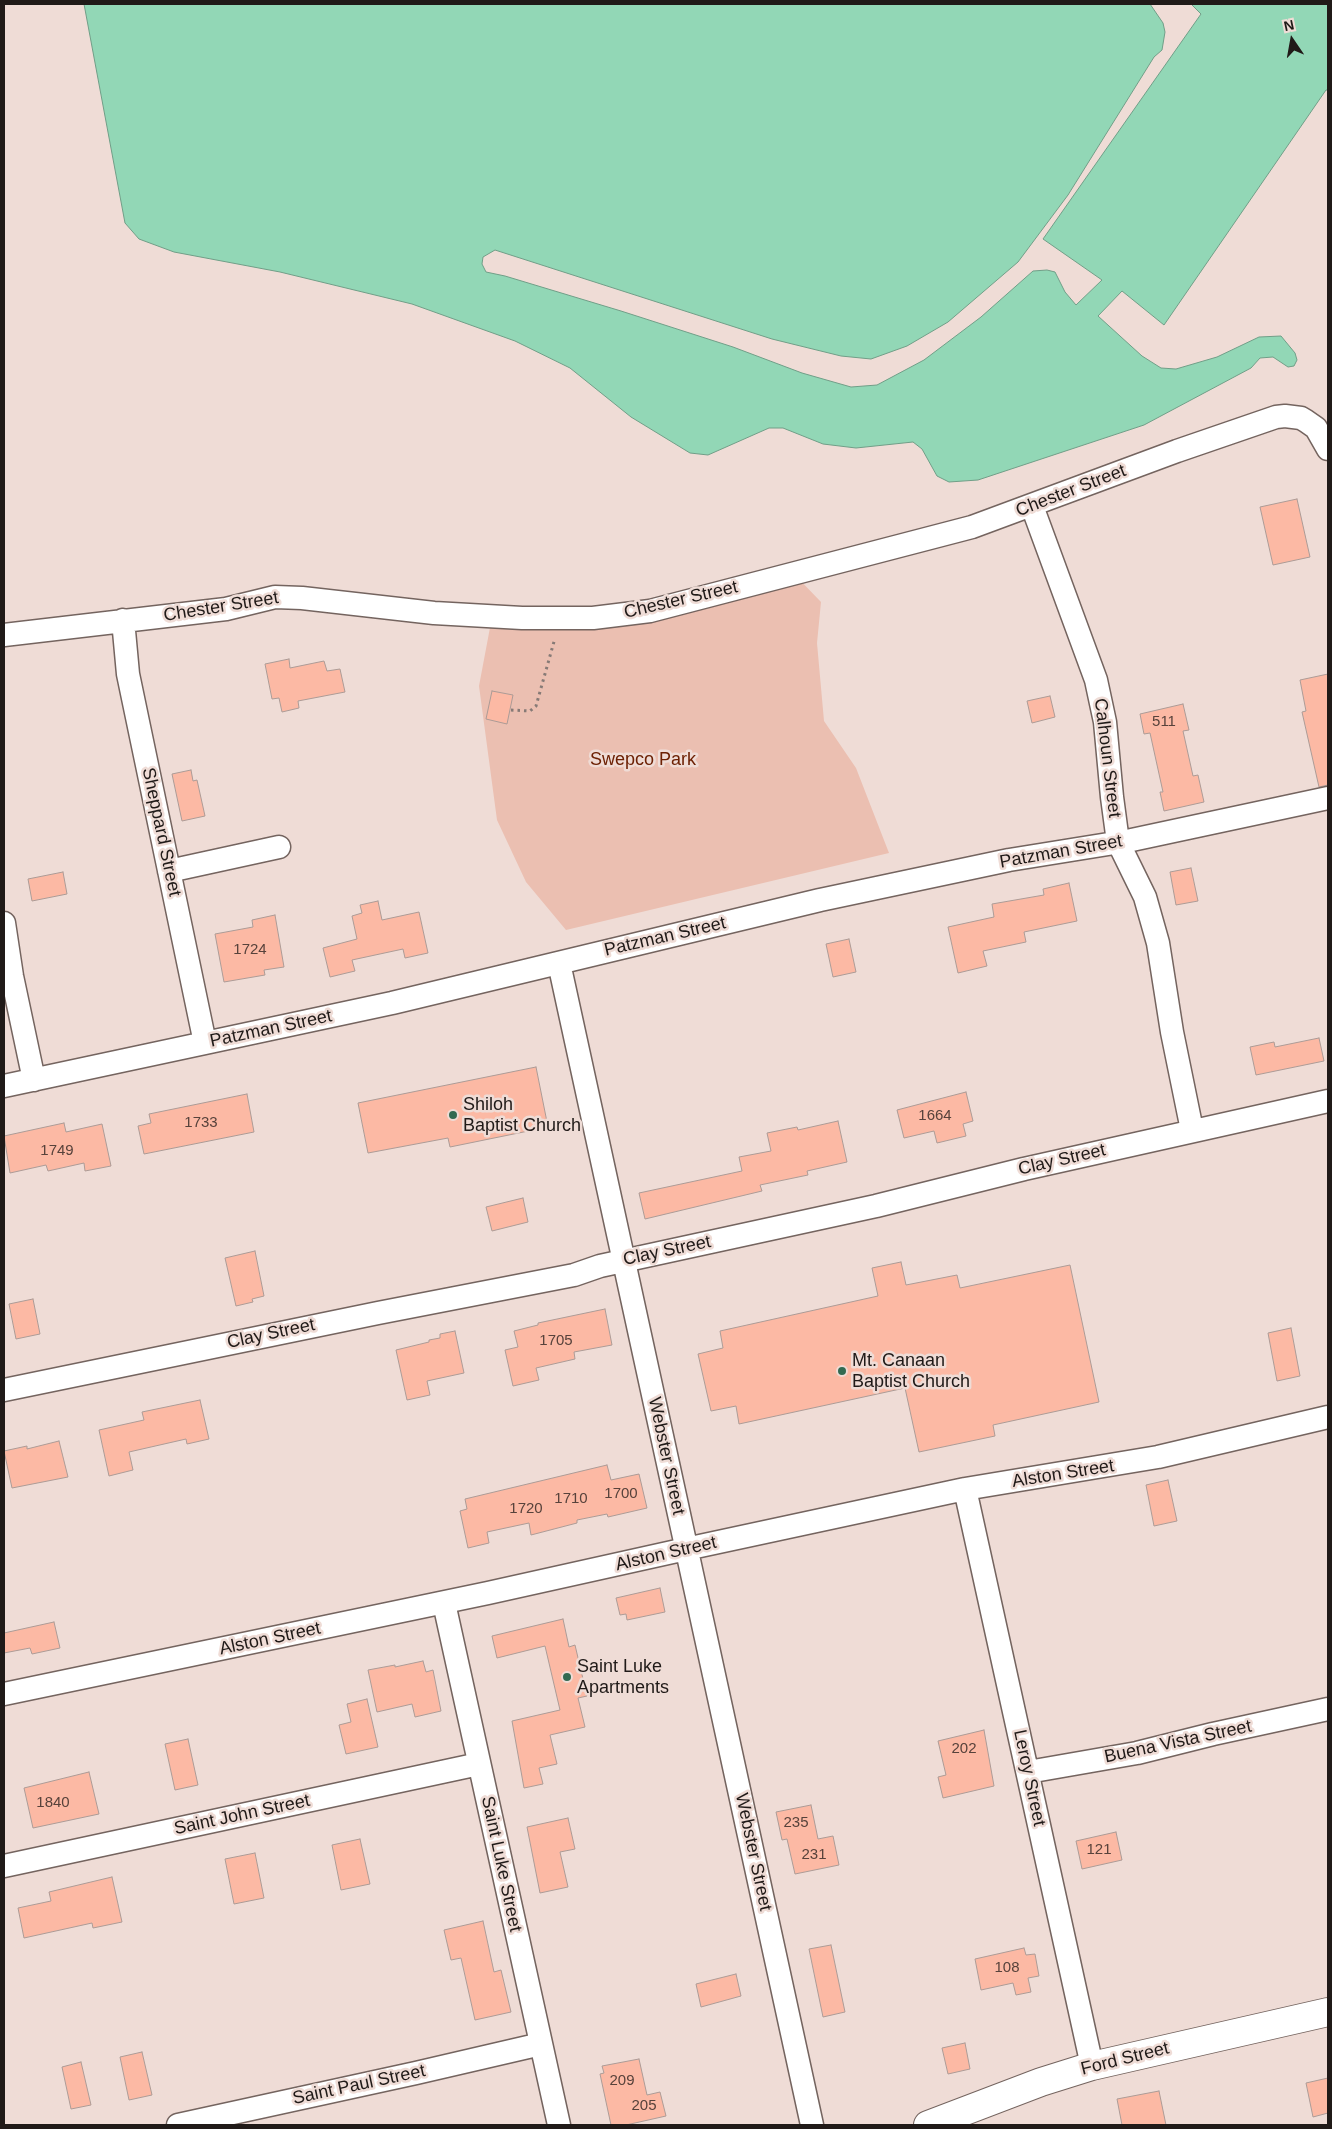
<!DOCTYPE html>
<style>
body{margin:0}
#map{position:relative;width:1332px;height:2129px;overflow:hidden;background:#efdcd6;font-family:Arial,sans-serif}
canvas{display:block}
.frame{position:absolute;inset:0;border:5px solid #201a18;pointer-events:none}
.north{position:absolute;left:1267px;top:15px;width:50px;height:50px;-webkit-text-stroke:4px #efdcd6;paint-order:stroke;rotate:348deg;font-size:14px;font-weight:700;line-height:20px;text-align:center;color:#201a18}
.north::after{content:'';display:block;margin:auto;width:18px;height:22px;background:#201a18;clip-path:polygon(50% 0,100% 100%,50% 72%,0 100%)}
</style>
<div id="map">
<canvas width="1332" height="2129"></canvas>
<div class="frame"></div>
<div class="north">N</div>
</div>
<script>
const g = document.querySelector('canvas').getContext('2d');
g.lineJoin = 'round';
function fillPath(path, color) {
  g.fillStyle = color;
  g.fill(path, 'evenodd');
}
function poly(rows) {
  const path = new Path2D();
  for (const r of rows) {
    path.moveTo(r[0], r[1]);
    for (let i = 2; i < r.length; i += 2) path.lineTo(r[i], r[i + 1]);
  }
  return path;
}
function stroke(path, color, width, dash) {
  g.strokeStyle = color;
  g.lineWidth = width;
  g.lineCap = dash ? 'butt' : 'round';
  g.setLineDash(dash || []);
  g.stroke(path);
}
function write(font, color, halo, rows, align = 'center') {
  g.font = font + ' Arial,sans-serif';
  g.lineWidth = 5;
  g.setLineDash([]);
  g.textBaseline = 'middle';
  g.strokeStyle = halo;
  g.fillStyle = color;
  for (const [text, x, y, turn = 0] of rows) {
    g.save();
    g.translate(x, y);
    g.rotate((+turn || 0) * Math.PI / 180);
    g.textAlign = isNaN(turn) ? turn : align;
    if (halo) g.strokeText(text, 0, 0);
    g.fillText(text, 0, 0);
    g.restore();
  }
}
fillPath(poly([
 [793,573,821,602,817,643,824,721,856,768,889,853,566,930,526,882,497,820,479,686,492,617,593,618]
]), '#ebbfb1');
const water = poly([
 [84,4,1150,4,1163,23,1165,32,1162,50,1154,57,1068,195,1018,262,948,322,907,346,871,359,841,356,772,339,495,250,483,257,482,264,486,272,505,276,621,311,733,347,802,373,851,387,877,385,924,360,981,317,1033,271,1047,270,1055,272,1065,292,1076,305,1102,280,1043,239,1201,14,1191,4,1328,4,1328,90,1326,90,1164,325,1122,291,1098,316,1142,356,1161,368,1176,369,1217,357,1259,337,1281,336,1295,353,1297,360,1294,366,1288,367,1273,357,1260,358,1251,368,1144,425,978,480,949,482,937,476,922,449,913,442,856,448,823,444,783,428,769,428,708,455,690,453,631,417,570,368,515,341,412,304,280,272,174,252,139,239,125,223,84,4]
]);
fillPath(water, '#92d7b6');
stroke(water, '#709e87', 1);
const building = poly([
 [1297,499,1310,557,1273,565,1260,507,1297,499],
 [289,659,290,668,324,661,327,671,340,669,345,692,298,701,299,708,282,712,279,698,272,699,265,664,289,659],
 [1328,674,1328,785,1319,787,1302,712,1306,711,1300,680,1328,674],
 [492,691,513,695,507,724,486,719,492,691],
 [1050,696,1055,717,1032,723,1027,701,1050,696],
 [1183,704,1189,730,1183,731,1193,776,1198,775,1204,802,1164,811,1160,792,1163,792,1150,733,1144,734,1140,714,1183,704],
 [191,770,193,781,197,780,205,816,182,821,172,774,191,770],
 [1191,868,1198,901,1176,905,1170,872,1191,868],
 [63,872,67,894,32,901,28,879,63,872],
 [1069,883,1077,921,1024,932,1026,942,983,951,987,966,958,973,948,927,994,917,992,904,1044,895,1043,889,1069,883],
 [378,901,382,920,419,912,428,953,405,958,403,949,352,960,355,971,330,977,323,948,357,939,352,916,362,913,360,905,378,901],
 [275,915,284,967,264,970,265,975,224,982,215,934,253,927,252,920,275,915],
 [849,939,856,972,833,977,826,944,849,939],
 [1319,1038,1324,1061,1256,1075,1250,1047,1274,1042,1275,1047,1319,1038],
 [536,1067,548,1127,450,1147,448,1138,368,1153,358,1103,536,1067],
 [966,1092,973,1121,963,1124,966,1136,937,1143,934,1131,904,1138,897,1110,966,1092],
 [247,1094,254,1132,144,1154,138,1126,151,1123,149,1114,247,1094],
 [838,1121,847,1162,807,1171,808,1175,760,1185,762,1191,645,1219,639,1193,742,1171,739,1157,771,1151,767,1133,797,1127,798,1130,838,1121],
 [64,1123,66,1132,102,1124,111,1166,85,1171,84,1163,48,1171,46,1165,10,1173,4,1136,64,1123],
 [523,1198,528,1222,492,1231,486,1207,523,1198],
 [255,1251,264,1296,252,1299,253,1302,236,1306,225,1258,255,1251],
 [901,1262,906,1285,957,1275,960,1288,1070,1265,1099,1402,993,1425,995,1436,919,1452,905,1388,739,1424,736,1406,711,1411,698,1354,723,1348,720,1331,878,1296,872,1268,901,1262],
 [33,1299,40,1334,16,1339,9,1304,33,1299],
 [605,1309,612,1345,574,1352,575,1359,536,1368,539,1380,513,1386,505,1350,518,1347,514,1331,538,1325,538,1323,605,1309],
 [1291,1328,1300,1376,1277,1381,1268,1333,1291,1328],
 [455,1331,464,1373,427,1381,430,1395,407,1400,396,1350,429,1342,429,1340,440,1338,440,1334,455,1331],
 [200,1400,209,1439,187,1444,186,1439,129,1452,133,1470,109,1476,99,1430,144,1420,142,1412,200,1400],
 [59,1441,68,1477,12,1488,4,1451,27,1446,27,1449,59,1441],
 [607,1465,611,1480,639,1474,647,1508,608,1517,607,1514,577,1520,577,1523,531,1535,529,1523,487,1532,489,1543,468,1548,460,1511,467,1509,465,1499,607,1465],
 [1168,1480,1177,1521,1154,1526,1146,1485,1168,1480],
 [660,1588,665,1612,627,1620,626,1614,620,1615,616,1598,660,1588],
 [563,1619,569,1647,575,1645,587,1696,578,1698,585,1727,550,1735,557,1764,539,1768,543,1784,524,1788,512,1721,560,1710,545,1646,497,1658,492,1636,563,1619],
 [54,1622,60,1648,32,1654,30,1648,4,1653,4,1633,54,1622],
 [423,1661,426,1672,433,1670,441,1711,415,1717,412,1704,377,1712,368,1670,395,1665,395,1667,423,1661],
 [367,1699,378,1747,346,1754,339,1725,351,1722,347,1704,367,1699],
 [984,1730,994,1786,943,1798,938,1777,946,1775,938,1741,984,1730],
 [188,1739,198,1785,175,1790,165,1744,188,1739],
 [89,1772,99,1814,33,1828,24,1788,89,1772],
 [811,1805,818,1839,833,1836,839,1865,795,1874,787,1839,782,1840,776,1812,811,1805],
 [568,1818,575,1849,560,1852,568,1887,540,1893,527,1827,568,1818],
 [1116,1832,1122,1860,1082,1869,1076,1841,1116,1832],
 [360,1839,370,1884,341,1890,332,1845,360,1839],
 [255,1853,264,1898,234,1904,225,1859,255,1853],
 [112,1877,122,1922,93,1928,92,1923,24,1938,18,1908,51,1901,49,1892,112,1877],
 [483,1921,494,1972,501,1970,511,2012,475,2020,461,1958,451,1960,444,1930,483,1921],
 [831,1945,845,2012,823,2017,809,1949,831,1945],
 [1024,1948,1026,1955,1035,1954,1039,1976,1028,1978,1031,1992,1016,1995,1013,1983,981,1990,975,1959,1024,1948],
 [736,1974,741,1996,701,2007,696,1984,736,1974],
 [965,2043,970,2069,948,2074,942,2048,965,2043],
 [142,2052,152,2095,129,2100,120,2057,142,2052],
 [639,2059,647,2095,660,2092,666,2116,626,2125,611,2125,600,2074,604,2073,602,2066,639,2059],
 [81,2062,91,2105,71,2109,62,2067,81,2062],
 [1328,2078,1328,2113,1313,2117,1306,2083,1328,2078],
 [1159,2091,1166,2125,1122,2125,1117,2099,1159,2091]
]);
fillPath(building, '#fcb9a4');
stroke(building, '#ac9b96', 1);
const street = poly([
 [1032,506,1096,680,1105,722,1112,797,1118,842,1145,897,1158,943,1172,1032,1192,1130],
 [123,620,128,674,205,1043],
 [4,635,226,609,275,597,302,598,434,613,522,618,593,618,650,611,972,527,1177,451,1276,417,1285,416,1301,418,1306,421,1316,428,1328,449],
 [169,871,279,847],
 [4,923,12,976,34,1080],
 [559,963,812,2125],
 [4,1086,392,1003,820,900,1009,860,1127,841,1328,798],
 [4,1390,378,1313,574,1275,600,1266,876,1206,1024,1169,1328,1101],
 [965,1489,1092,2066],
 [444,1603,559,2125],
 [4,1694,488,1593,686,1549,965,1489,1158,1457,1328,1417],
 [1028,1772,1137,1753,1213,1734,1328,1709],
 [4,1866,479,1764],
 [178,2125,416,2073,541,2044]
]);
const secondary = poly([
 [928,2125,1041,2082,1092,2066,1328,2012]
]);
stroke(street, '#74645f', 25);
stroke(secondary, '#74645f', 30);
stroke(poly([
 [511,710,530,711,536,706,555,638]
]), '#867a76', 3, [2.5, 4]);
stroke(street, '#fff', 22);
stroke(secondary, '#fff', 28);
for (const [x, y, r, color] of [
 [453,1115,5,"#326a51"],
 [842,1371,5,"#326a51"],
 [567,1677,5,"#326a51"]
]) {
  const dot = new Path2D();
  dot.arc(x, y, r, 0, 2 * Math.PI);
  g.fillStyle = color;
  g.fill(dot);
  stroke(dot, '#efdcd6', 2);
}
write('15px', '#57423b', null, [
 ["511",1164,722],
 ["1724",250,950],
 ["1664",935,1116],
 ["1733",201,1123],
 ["1749",57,1151],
 ["1705",556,1341],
 ["1700",621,1494],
 ["1710",571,1499],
 ["1720",526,1509],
 ["202",964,1749],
 ["1840",53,1803],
 ["235",796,1823],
 ["121",1099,1850],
 ["231",814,1855],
 ["108",1007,1968],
 ["209",622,2081],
 ["205",644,2106]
]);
write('18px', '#201a18', '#efdcd6', [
 ["Chester Street",1071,491,-21],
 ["Chester Street",681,600,-13],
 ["Chester Street",221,607,-9],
 ["Calhoun Street",1107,758,83],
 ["Sheppard Street",161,832,78],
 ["Patzman Street",1061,852,-10],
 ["Patzman Street",665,937,-13],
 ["Patzman Street",271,1029,-12],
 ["Clay Street",1062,1160,-13],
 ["Clay Street",667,1251,-12],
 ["Clay Street",271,1334,-12],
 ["Webster Street",666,1456,78],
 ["Alston Street",1063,1474,-9],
 ["Alston Street",666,1554,-13],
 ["Alston Street",270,1639,-12],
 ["Buena Vista Street",1178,1742,-12],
 ["Leroy Street",1029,1778,78],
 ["Saint John Street",242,1815,-12],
 ["Webster Street",753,1852,78],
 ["Saint Luke Street",501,1864,78],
 ["Ford Street",1125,2059,-14],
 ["Saint Paul Street",359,2085,-12]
]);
write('18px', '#6d2104', '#efdcd6', [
 ["Swepco Park",643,760]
]);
write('18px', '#201a18', '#efdcd6', [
 ["Shiloh",463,1105],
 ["Baptist Church",463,1126],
 ["Mt. Canaan",852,1361],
 ["Baptist Church",852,1382],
 ["Saint Luke",577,1667],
 ["Apartments",577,1688]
], 'left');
</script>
